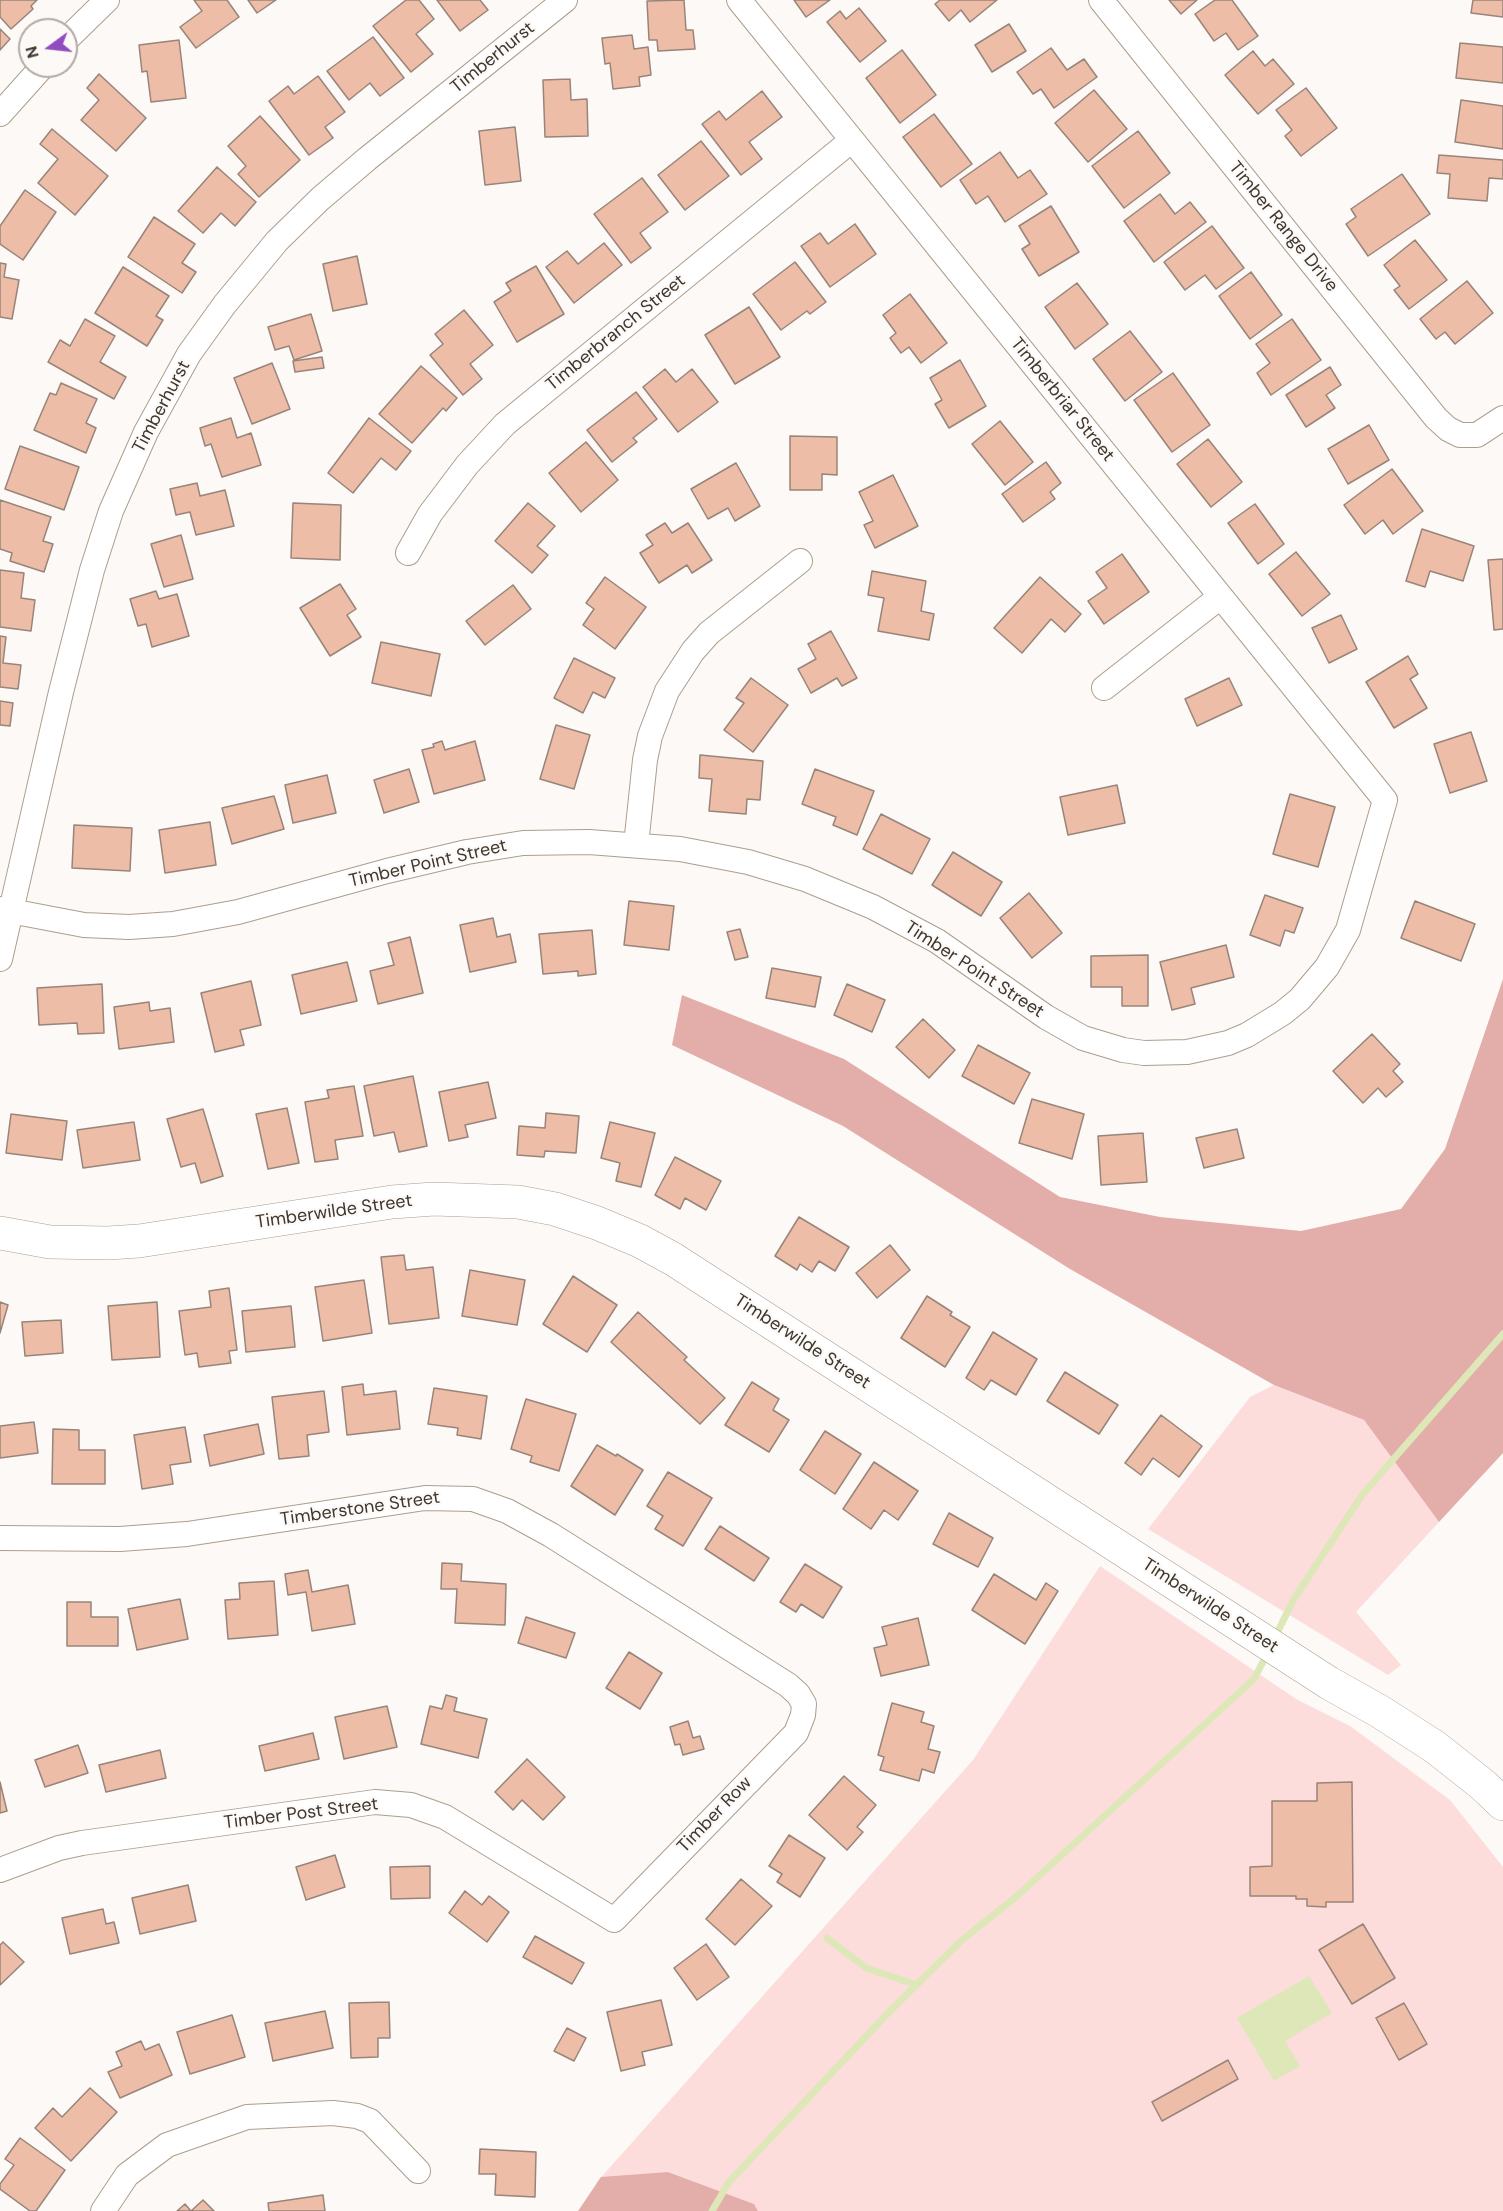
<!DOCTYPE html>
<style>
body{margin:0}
#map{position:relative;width:1503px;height:2211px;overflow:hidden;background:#fcf9f6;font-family:"DM Sans",sans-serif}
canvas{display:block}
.north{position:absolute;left:18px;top:18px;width:60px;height:60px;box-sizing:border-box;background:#fcf9f6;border:2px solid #b0aba7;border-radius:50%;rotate:255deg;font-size:16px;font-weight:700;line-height:24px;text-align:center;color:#3d3730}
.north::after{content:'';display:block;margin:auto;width:21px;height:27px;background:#934cbf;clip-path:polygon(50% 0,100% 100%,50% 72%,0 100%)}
</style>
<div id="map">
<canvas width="1503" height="2211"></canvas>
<div class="north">N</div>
</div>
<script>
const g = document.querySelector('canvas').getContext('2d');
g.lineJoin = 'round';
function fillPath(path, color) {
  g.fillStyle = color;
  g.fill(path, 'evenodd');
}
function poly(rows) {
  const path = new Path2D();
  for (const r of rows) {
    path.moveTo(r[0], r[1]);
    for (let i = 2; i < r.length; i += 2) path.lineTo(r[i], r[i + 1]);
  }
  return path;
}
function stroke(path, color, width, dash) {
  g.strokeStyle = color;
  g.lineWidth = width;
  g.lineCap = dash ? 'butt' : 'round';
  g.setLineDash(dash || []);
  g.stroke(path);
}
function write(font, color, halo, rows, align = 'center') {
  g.font = font + ' "DM Sans",sans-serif';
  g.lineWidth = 4.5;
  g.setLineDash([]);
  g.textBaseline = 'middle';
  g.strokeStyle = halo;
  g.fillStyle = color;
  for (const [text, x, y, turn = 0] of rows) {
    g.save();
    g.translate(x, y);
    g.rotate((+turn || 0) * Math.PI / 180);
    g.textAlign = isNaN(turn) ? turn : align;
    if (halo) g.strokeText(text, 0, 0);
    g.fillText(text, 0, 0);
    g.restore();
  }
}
fillPath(poly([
 [1274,1385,1364,1420,1439,1522,1356,1612,1401,1665,1388,1675,1148,1529,1250,1397],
 [1100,1566,1296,1699,1350,1726,1450,1800,1503,1867,1503,2211,758,2211,754,2204,668,2172,596,2183,973,1760]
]), '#fddddb');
fillPath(poly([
 [1503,979,1503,1453,1439,1522,1364,1420,1274,1385,1070,1269,843,1126,672,1045,682,995,844,1059,1060,1197,1160,1217,1301,1231,1401,1209,1445,1149],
 [668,2172,754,2204,758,2211,578,2211,601,2177]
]), '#e3adaa');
fillPath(poly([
 [1309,1976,1332,2013,1285,2041,1300,2066,1274,2081,1237,2018]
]), '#dde7b8');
stroke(poly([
 [1274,1639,1294,1599,1362,1495,1503,1334],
 [827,1938,866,1968,917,1985],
 [712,2211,729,2182,890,2011,962,1940,1017,1896,1254,1679,1267,1654]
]), '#dde7b8', 7);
const building = poly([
 [0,0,37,0,31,6,33,9,11,29,0,17,0,0],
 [194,0,227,0,239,17,196,48,180,27,202,11,194,0],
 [248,0,276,0,257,13,248,0],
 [406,0,419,0,434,19,416,34,433,54,411,72,373,26,406,0],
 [437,0,480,0,488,10,460,31,437,0],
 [684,0,686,30,693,30,695,49,658,51,657,40,649,40,647,1,684,0],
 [794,0,830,0,806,17,794,0],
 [940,0,997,0,970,22,961,10,949,21,935,4,940,0],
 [1169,0,1197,0,1181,14,1169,0],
 [1215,0,1232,0,1258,36,1238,50,1226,33,1214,41,1195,14,1215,0],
 [1473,0,1503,0,1503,17,1471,13,1473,0],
 [859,8,886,41,860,62,827,22,840,11,846,19,859,8],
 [1009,24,1026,51,992,72,975,45,1009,24],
 [0,29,10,39,0,50,0,29],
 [632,35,634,49,648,47,651,75,639,77,640,86,613,89,610,63,605,64,602,38,632,35],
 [373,37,404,78,380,96,370,83,349,100,327,71,373,37],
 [179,40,186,98,151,102,147,71,142,72,139,45,179,40],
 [1460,43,1503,47,1503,83,1456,78,1460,43],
 [1051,48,1067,70,1084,59,1097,77,1054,108,1041,89,1033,94,1017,72,1051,48],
 [902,50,936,95,900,123,866,78,902,50],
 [1253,51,1265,66,1273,59,1294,84,1258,114,1225,75,1253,51],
 [99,74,146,118,116,151,81,120,99,100,87,88,99,74],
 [318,76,345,112,325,127,333,138,309,155,269,101,288,86,294,94,318,76],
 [570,79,571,100,587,99,588,136,545,137,543,80,570,79],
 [1306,88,1337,128,1301,156,1285,136,1292,130,1276,110,1306,88],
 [1094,90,1127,129,1088,162,1055,123,1094,90],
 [762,91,782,117,749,142,762,159,741,175,702,124,719,111,726,120,762,91],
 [1461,100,1503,106,1503,149,1455,142,1461,100],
 [934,114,972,164,941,187,903,137,934,114],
 [260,116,300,160,259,197,238,174,246,166,228,146,260,116],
 [515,127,521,181,485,185,479,131,515,127],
 [52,129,108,176,75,215,38,183,58,159,40,144,52,129],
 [1138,131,1170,173,1124,208,1092,166,1138,131],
 [701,141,729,176,685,210,658,175,701,141],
 [1000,152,1018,178,1030,170,1047,194,1005,222,988,196,976,204,960,180,1000,152],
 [1439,155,1503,160,1503,179,1489,178,1487,201,1448,198,1450,174,1437,173,1439,155],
 [217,167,256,202,235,226,221,213,203,233,178,211,217,167],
 [1402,174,1430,214,1368,256,1346,224,1356,217,1351,209,1402,174],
 [642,178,668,212,640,233,651,248,631,263,594,214,642,178],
 [25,190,56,212,23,260,0,244,0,226,25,190],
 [1160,194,1175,214,1190,202,1206,222,1154,262,1124,221,1160,194],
 [1051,206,1079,252,1039,276,1022,249,1030,244,1019,226,1051,206],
 [154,217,195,244,182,263,196,272,182,293,128,257,154,217],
 [855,224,876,254,830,287,801,246,820,233,828,244,855,224],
 [1212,226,1244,268,1216,289,1205,275,1185,290,1164,262,1212,226],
 [1415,240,1447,280,1409,309,1394,290,1400,286,1384,265,1415,240],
 [604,243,622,265,574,303,546,267,567,251,578,264,604,243],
 [357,256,367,304,333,311,323,264,357,256],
 [795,262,826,302,810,314,807,311,781,330,753,294,795,262],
 [0,263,6,264,4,277,19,280,12,319,0,317,0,263],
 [536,266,564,314,517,342,494,302,511,291,506,283,536,266],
 [123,267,169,296,156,316,163,320,147,346,95,313,123,267],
 [1251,272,1282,315,1250,339,1219,296,1251,272],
 [1467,281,1493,313,1455,344,1445,332,1436,339,1420,319,1467,281],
 [1077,283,1108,324,1075,349,1045,307,1077,283],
 [910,294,947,343,921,363,909,347,901,353,890,338,896,333,883,315,910,294],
 [749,307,780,357,735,384,705,335,749,307],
 [464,310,493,345,470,364,482,379,463,395,430,355,443,344,435,334,464,310],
 [311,314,322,351,294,360,289,346,275,350,268,327,311,314],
 [85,319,115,336,100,362,126,377,114,399,48,362,60,340,70,346,85,319],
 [1292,319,1321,360,1271,395,1257,373,1270,363,1256,344,1292,319],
 [1130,331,1162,372,1125,401,1093,359,1130,331],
 [322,357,324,368,295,372,293,361,322,357],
 [960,360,986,406,949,428,935,404,942,400,930,378,960,360],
 [272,363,290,409,252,424,234,378,272,363],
 [421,366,457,398,446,411,443,408,412,443,379,414,421,366],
 [1330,367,1341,385,1326,395,1335,408,1306,427,1286,395,1330,367],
 [665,369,676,382,692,369,718,402,678,432,643,387,665,369],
 [1173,373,1210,425,1172,452,1134,400,1173,373],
 [61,383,97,399,86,423,96,428,86,453,34,430,50,393,56,395,61,383],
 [636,392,657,419,633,438,637,442,612,462,587,430,636,392],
 [231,418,237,438,251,433,261,465,222,477,211,444,205,446,200,428,231,418],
 [369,418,411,451,396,470,381,458,353,493,328,473,369,418],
 [1000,421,1033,462,1005,485,972,444,1000,421],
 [1369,425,1389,460,1348,484,1328,449,1369,425],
 [790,436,837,437,837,475,822,474,822,490,790,490,790,436],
 [1208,439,1242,482,1211,507,1177,464,1208,439],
 [586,442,618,480,581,512,549,473,586,442],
 [20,446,79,467,64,510,5,489,20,446],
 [1046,462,1061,483,1050,492,1055,499,1023,522,1002,494,1046,462],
 [736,463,760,506,735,521,728,508,708,519,691,489,736,463],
 [1392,469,1423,511,1393,534,1383,520,1365,534,1344,505,1392,469],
 [893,475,918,526,875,548,864,525,873,521,859,492,893,475],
 [197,483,200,496,225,490,234,526,196,535,190,512,176,515,170,489,197,483],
 [0,500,51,517,43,541,53,544,44,572,10,561,12,553,0,549,0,500],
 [293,503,341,505,340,560,291,558,293,503],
 [528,503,555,526,537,546,548,555,532,573,495,541,528,503],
 [1255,504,1284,544,1258,564,1228,523,1255,504],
 [665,523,672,533,688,523,712,560,692,573,687,565,659,583,640,553,653,545,646,535,665,523],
 [1422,529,1474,546,1463,581,1430,571,1425,587,1406,581,1422,529],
 [181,535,193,579,164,587,151,544,181,535],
 [1296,552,1330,594,1302,616,1269,574,1296,552],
 [1122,554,1149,592,1104,624,1088,601,1107,588,1096,572,1122,554],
 [1503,559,1503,629,1494,630,1488,560,1503,559],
 [0,570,24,573,21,598,35,600,31,631,0,627,0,570],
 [872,571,926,581,921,611,934,614,929,640,878,631,884,598,868,595,872,571],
 [605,577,646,607,615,649,583,625,594,609,586,603,605,577],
 [1040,577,1081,614,1065,632,1051,619,1022,653,994,628,1040,577],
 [340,584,356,609,347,615,361,637,330,656,300,608,340,584],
 [513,585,531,609,485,645,466,621,513,585],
 [156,591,159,599,177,594,189,636,152,647,146,624,138,626,130,599,156,591],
 [1341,615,1357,649,1329,663,1312,628,1341,615],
 [831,631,857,678,842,686,837,678,811,693,798,669,816,659,808,644,831,631],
 [0,636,6,637,3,663,21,665,18,689,0,687,0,636],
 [381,642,440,654,431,696,372,683,381,642],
 [1408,656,1418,674,1410,679,1427,708,1394,728,1366,682,1408,656],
 [574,658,615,678,605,698,593,692,583,713,554,698,574,658],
 [751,678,788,705,753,752,724,730,744,703,736,698,751,678],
 [1229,678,1242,705,1197,726,1185,699,1229,678],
 [0,701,13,703,10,726,0,725,0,701],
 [556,725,590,735,574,789,540,779,556,725],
 [1471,732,1487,781,1450,793,1434,744,1471,732],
 [442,741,445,750,475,741,485,780,434,794,422,750,434,747,433,744,442,741],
 [700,755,763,761,760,800,747,799,746,814,709,811,712,779,699,778,700,755],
 [409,769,419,802,384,813,374,780,409,769],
 [815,769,874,791,857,835,833,825,836,817,802,804,815,769],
 [327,775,336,813,293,823,285,785,327,775],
 [1117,785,1125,823,1068,835,1060,797,1117,785],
 [1290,794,1335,807,1318,867,1273,854,1290,794],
 [274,796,284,829,232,844,222,808,274,796],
 [881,814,930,839,912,874,863,849,881,814],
 [210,822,216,865,165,873,159,830,210,822],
 [74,825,132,828,130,871,72,868,74,825],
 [953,852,1002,882,981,916,932,885,953,852],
 [1029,893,1062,933,1032,958,1000,918,1029,893],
 [1265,895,1303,908,1294,933,1285,930,1280,946,1250,935,1265,895],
 [629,901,674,906,669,950,624,945,629,901],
 [1415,901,1475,924,1461,961,1401,938,1415,901],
 [493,918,497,937,510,934,516,962,470,972,460,925,493,918],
 [740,929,748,957,735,960,727,932,740,929],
 [592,930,596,974,578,976,578,971,543,974,539,934,592,930],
 [410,937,423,993,378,1004,370,971,394,965,388,943,410,937],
 [1226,945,1234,977,1191,988,1195,1004,1172,1010,1160,962,1226,945],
 [1148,955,1148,1006,1122,1006,1122,987,1091,987,1091,956,1148,955],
 [347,962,357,1001,301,1014,292,975,347,962],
 [772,968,821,977,815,1007,766,998,772,968],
 [251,981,261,1025,240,1030,244,1045,215,1052,201,993,251,981],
 [102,984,104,1033,78,1034,77,1023,39,1025,37,988,102,984],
 [847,984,885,1000,872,1032,834,1015,847,984],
 [149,1002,150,1011,170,1008,174,1042,119,1049,114,1007,149,1002],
 [923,1019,955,1050,929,1078,896,1047,923,1019],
 [1372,1034,1400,1064,1393,1071,1403,1082,1386,1097,1378,1088,1363,1103,1333,1071,1372,1034],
 [978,1045,1030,1073,1014,1104,962,1076,978,1045],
 [413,1076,427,1146,399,1152,394,1132,374,1136,364,1086,413,1076],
 [488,1082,496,1118,465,1125,468,1137,449,1141,439,1092,488,1082],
 [354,1086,363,1136,335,1140,338,1159,315,1162,305,1102,329,1098,327,1090,354,1086],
 [1032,1099,1084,1114,1072,1159,1019,1143,1032,1099],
 [287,1108,299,1163,268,1169,256,1114,287,1108],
 [203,1109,223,1176,201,1183,195,1163,181,1167,167,1119,203,1109],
 [546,1113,579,1116,576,1153,545,1151,544,1157,517,1155,519,1126,545,1128,546,1113],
 [11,1114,67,1121,62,1160,6,1153,11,1114],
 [134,1122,140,1160,83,1168,77,1130,134,1122],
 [610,1122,655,1133,641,1187,616,1181,620,1163,601,1158,610,1122],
 [1237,1129,1244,1158,1204,1168,1196,1138,1237,1129],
 [1143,1133,1147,1182,1101,1185,1098,1136,1143,1133],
 [675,1157,721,1181,706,1210,685,1198,680,1209,655,1195,675,1157],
 [799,1217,849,1247,835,1271,819,1261,812,1272,800,1264,797,1270,775,1256,799,1217],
 [890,1245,910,1270,877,1298,856,1273,890,1245],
 [404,1255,406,1270,433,1267,439,1318,389,1324,381,1257,404,1255],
 [470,1270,525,1280,517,1325,462,1316,470,1270],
 [573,1276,617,1305,587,1352,543,1324,573,1276],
 [364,1280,372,1333,323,1341,315,1287,364,1280],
 [229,1288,237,1350,229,1351,231,1363,199,1367,197,1353,185,1355,179,1311,211,1307,209,1291,229,1288],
 [927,1296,952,1312,950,1315,970,1327,945,1367,901,1338,927,1296],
 [0,1302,8,1305,0,1333,0,1302],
 [157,1302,160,1357,112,1360,108,1306,157,1302],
 [291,1306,295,1347,246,1352,242,1311,291,1306],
 [638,1312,687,1357,684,1360,725,1398,700,1424,611,1342,638,1312],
 [61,1320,63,1353,25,1356,22,1322,61,1320],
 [993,1332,1037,1359,1016,1395,991,1380,984,1390,966,1378,993,1332],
 [1065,1372,1118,1405,1099,1434,1047,1401,1065,1372],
 [752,1382,779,1399,773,1410,789,1420,769,1452,725,1425,752,1382],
 [363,1384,364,1395,396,1391,400,1429,347,1435,342,1387,363,1384],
 [434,1388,487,1396,481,1439,457,1435,458,1428,428,1424,434,1388],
 [324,1391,329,1432,307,1435,309,1456,279,1459,272,1397,324,1391],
 [526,1399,576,1414,559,1471,530,1462,532,1456,511,1449,526,1399],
 [1161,1415,1202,1446,1179,1477,1153,1458,1141,1475,1125,1463,1161,1415],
 [34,1422,38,1453,0,1458,0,1426,34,1422],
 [258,1424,264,1454,210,1466,204,1435,258,1424],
 [185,1427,191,1462,170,1465,173,1484,142,1489,134,1435,185,1427],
 [53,1429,79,1430,79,1450,105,1450,105,1484,52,1484,53,1429],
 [825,1431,861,1454,835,1494,800,1470,825,1431],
 [597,1445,616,1456,617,1454,643,1470,615,1515,571,1486,597,1445],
 [874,1462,918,1491,898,1520,884,1510,871,1529,843,1509,874,1462],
 [668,1472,712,1498,683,1546,655,1529,663,1516,647,1506,668,1472],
 [949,1513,993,1538,978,1567,933,1544,949,1513],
 [720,1526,769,1558,754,1581,705,1549,720,1526],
 [442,1563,462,1564,461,1581,506,1584,505,1625,455,1623,457,1589,441,1589,442,1563],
 [805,1564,842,1587,823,1618,801,1604,796,1612,780,1602,805,1564],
 [308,1570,312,1592,348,1585,355,1624,312,1631,306,1592,288,1595,285,1574,308,1570],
 [994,1574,1036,1600,1046,1583,1058,1591,1025,1644,972,1610,994,1574],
 [274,1581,278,1635,228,1639,225,1600,240,1599,239,1583,274,1581],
 [180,1599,188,1639,137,1650,128,1609,180,1599],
 [67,1602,91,1602,91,1617,118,1617,118,1646,67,1646,67,1602],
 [526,1617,575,1633,566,1658,518,1643,526,1617],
 [918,1618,929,1665,881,1676,874,1648,887,1645,882,1627,918,1618],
 [629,1652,662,1673,640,1709,606,1688,629,1652],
 [446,1695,457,1698,454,1711,487,1719,478,1758,421,1744,430,1706,442,1709,446,1695],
 [892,1703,924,1712,921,1722,934,1726,928,1749,940,1752,934,1773,922,1769,919,1781,880,1770,884,1757,878,1755,892,1703],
 [387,1706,397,1747,344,1759,335,1717,387,1706],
 [688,1721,693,1738,700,1736,704,1749,683,1755,680,1744,675,1745,670,1727,688,1721],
 [313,1733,319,1759,265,1771,259,1746,313,1733],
 [78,1745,88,1773,45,1787,35,1760,78,1745],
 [160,1750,166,1778,106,1792,99,1765,160,1750],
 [527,1759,565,1797,543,1820,522,1800,513,1810,495,1792,527,1759],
 [844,1776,876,1805,857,1827,863,1832,847,1850,809,1815,844,1776],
 [0,1782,7,1811,0,1813,0,1782],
 [1352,1782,1353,1902,1326,1902,1326,1907,1307,1906,1307,1899,1296,1899,1296,1896,1250,1896,1250,1867,1272,1866,1272,1801,1317,1801,1317,1783,1352,1782],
 [789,1835,825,1858,800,1897,777,1882,782,1874,769,1866,789,1835],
 [335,1855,345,1887,306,1900,296,1867,335,1855],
 [430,1866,430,1898,391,1899,390,1867,430,1866],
 [741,1879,772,1906,735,1945,706,1919,741,1879],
 [188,1885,196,1921,140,1934,132,1898,188,1885],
 [465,1891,482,1905,489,1896,509,1912,487,1942,449,1913,465,1891],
 [103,1909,106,1924,114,1922,119,1943,70,1954,62,1918,103,1909],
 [1363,1924,1395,1978,1352,2004,1319,1950,1363,1924],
 [535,1936,584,1963,572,1984,523,1957,535,1936],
 [3,1942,24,1962,0,1985,0,1945,3,1942],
 [706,1944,729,1977,697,2000,674,1968,706,1944],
 [661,2000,672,2045,642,2052,645,2065,621,2071,607,2012,661,2000],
 [389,2002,390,2038,378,2038,378,2057,351,2058,349,2003,389,2002],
 [1404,2003,1427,2044,1399,2060,1376,2018,1404,2003],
 [325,2011,333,2048,273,2061,265,2023,325,2011],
 [232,2015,245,2057,190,2074,177,2032,232,2015],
 [567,2028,586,2038,574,2061,554,2051,567,2028],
 [141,2041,145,2050,159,2044,172,2075,120,2098,108,2072,122,2066,116,2052,141,2041],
 [1228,2060,1238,2079,1162,2121,1152,2102,1228,2060],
 [90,2088,117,2112,71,2161,35,2128,53,2108,62,2117,90,2088],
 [20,2138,65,2170,36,2211,30,2211,0,2189,0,2184,14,2165,5,2159,20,2138],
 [480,2149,536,2152,535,2197,495,2195,496,2174,479,2174,480,2149],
 [323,2195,325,2211,269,2211,268,2203,323,2195],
 [203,2200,214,2211,177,2211,185,2204,191,2211,203,2200]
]);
fillPath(building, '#edbda7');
stroke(building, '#99847a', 1.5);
const street = poly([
 [1101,0,1436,418,1448,429,1460,435,1477,435,1503,418],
 [66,40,107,0],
 [0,114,43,66],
 [408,553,430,514,467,465,505,424,852,140],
 [1104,688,1220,597],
 [636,845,645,760,650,736,667,691,693,651,709,633,800,561],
 [0,909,84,925,129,927,173,924,238,912,387,871,467,852,523,843,589,842,680,849,748,862,805,879,873,907,937,941,1046,1017,1083,1038,1123,1050,1144,1053,1187,1052,1228,1043,1247,1035,1283,1013,1300,999,1327,967,1348,930,1385,800,739,0],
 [0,959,61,692,92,570,111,511,146,432,189,354,225,304,277,241,320,199,367,159,565,0],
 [0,1538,120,1539,187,1534,425,1498,473,1499,507,1511,551,1535,788,1685,798,1694,804,1704,803,1715,796,1733,614,1920,445,1817,411,1805,375,1802,82,1843,59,1848,0,1870],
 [103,2211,127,2175,167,2145,247,2117,333,2113,357,2116,370,2121,418,2171]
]);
const secondary = poly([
 [0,1233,50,1242,108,1243,139,1241,392,1202,434,1199,518,1202,555,1209,597,1223,640,1241,673,1259,1329,1683,1379,1711,1435,1747,1483,1785,1503,1804]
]);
stroke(street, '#ad9e8d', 26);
stroke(secondary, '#ad9e8d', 34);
stroke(street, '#fff', 24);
stroke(secondary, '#fff', 33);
write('18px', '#3d3730', '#fcf9f6', [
 ["Timberhurst",493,58,-39],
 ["Timber Range Drive",1283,227,51],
 ["Timberbranch Street",616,333,-39],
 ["Timberbriar Street",1062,400,51],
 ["Timberhurst",162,407,-62],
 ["Timber Point Street",428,864,-13],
 ["Timber Point Street",974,970,33],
 ["Timberwilde Street",334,1212,-8],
 ["Timberwilde Street",802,1342,33],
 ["Timberstone Street",360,1509,-8],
 ["Timberwilde Street",1210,1606,33],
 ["Timber Post Street",301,1814,-7],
 ["Timber Row",715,1815,-46]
]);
</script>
